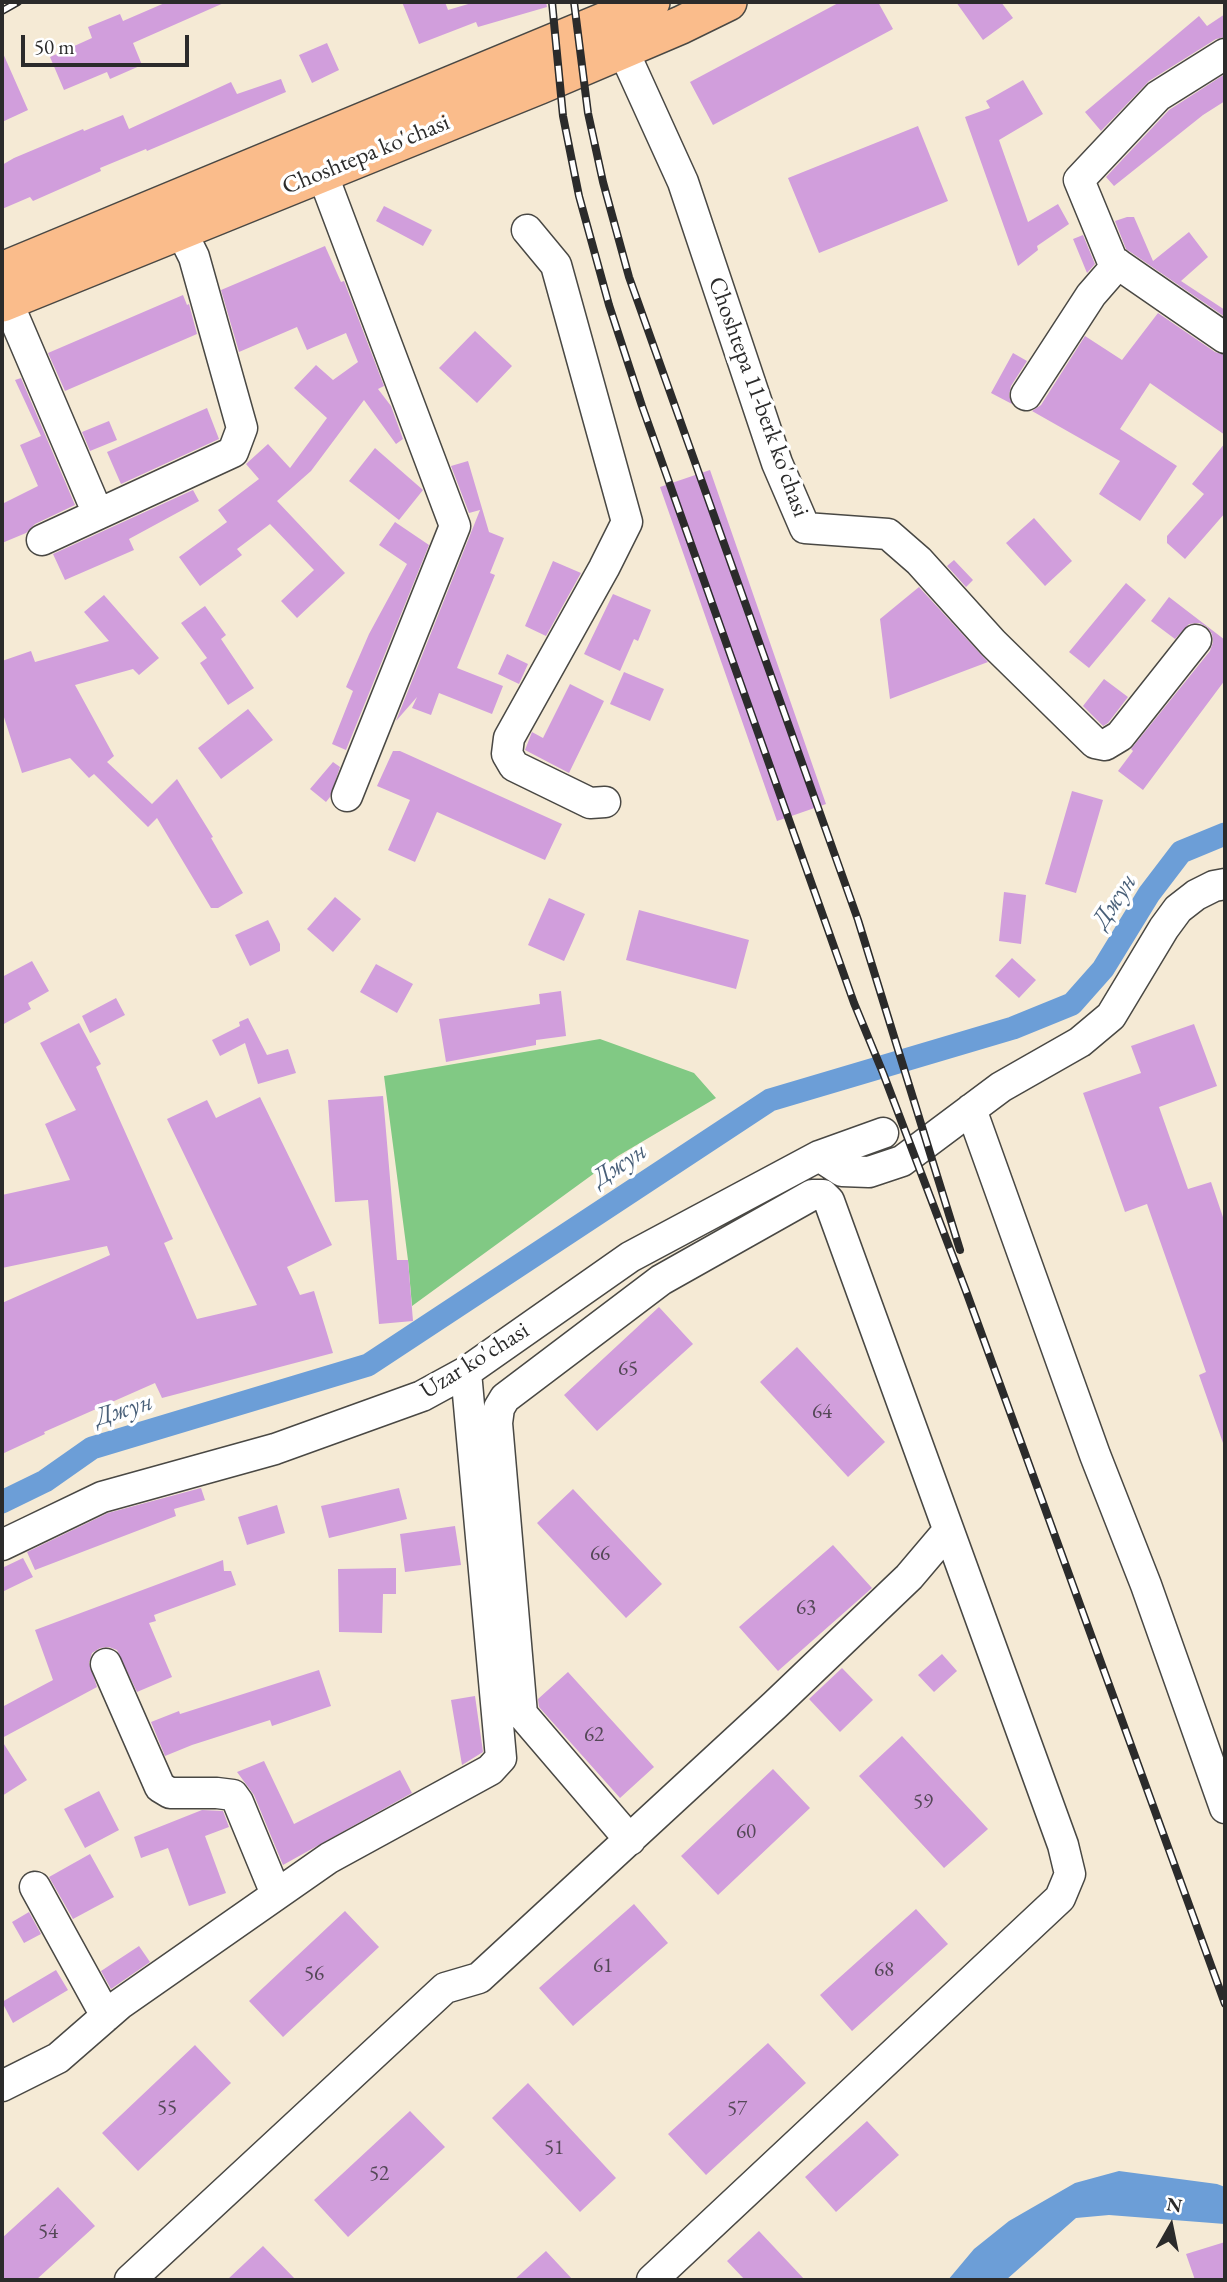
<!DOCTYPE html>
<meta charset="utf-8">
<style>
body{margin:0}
#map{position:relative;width:1227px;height:2282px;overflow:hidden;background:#f5ead5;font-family:"EB Garamond",serif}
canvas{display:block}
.frame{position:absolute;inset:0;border:4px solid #2b2b2b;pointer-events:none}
.north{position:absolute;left:1136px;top:2191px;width:70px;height:70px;-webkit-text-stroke:5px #fff;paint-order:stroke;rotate:9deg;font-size:19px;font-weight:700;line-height:28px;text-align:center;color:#2b2b2b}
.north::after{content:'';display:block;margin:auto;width:24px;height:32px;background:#2b2b2b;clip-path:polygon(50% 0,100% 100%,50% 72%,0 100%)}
.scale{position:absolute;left:21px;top:35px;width:168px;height:32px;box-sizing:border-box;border:4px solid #2b2b2b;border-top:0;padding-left:9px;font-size:21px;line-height:24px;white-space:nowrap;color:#2b2b2b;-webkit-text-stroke:5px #fff;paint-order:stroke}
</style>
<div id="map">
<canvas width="1227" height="2282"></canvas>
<div class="frame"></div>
<div class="north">N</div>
<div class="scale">50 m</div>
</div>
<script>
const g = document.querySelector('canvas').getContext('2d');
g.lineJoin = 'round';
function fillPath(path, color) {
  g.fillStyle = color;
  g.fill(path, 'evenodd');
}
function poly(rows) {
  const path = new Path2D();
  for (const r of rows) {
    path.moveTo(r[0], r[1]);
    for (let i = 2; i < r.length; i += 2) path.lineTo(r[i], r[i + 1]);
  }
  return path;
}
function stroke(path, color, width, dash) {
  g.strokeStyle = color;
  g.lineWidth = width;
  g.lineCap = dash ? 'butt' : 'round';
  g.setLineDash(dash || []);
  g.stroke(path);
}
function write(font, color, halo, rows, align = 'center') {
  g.font = font + ' "EB Garamond",serif';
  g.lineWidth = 7;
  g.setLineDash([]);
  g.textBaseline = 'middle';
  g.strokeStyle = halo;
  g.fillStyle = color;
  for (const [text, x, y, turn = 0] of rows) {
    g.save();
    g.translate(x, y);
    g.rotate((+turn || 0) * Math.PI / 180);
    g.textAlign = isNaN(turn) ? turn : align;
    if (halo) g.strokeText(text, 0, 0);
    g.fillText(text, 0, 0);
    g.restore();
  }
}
fillPath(poly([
 [600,1039,694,1073,716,1098,618,1156,412,1306,408,1260,384,1076]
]), '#81c984');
fillPath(poly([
 [1119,2171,1217,2184,1225,2187,1225,2224,1109,2215,1076,2218,1006,2280,948,2280,974,2249,1009,2221,1075,2183]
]), '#6c9ed7');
stroke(poly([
 [2,1502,45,1481,92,1448,368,1365,770,1100,1013,1028,1072,1004,1103,969,1149,894,1181,852,1225,834]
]), '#6c9ed7', 23);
fillPath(poly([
 [167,2,226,2,133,43,142,65,110,79,107,72,64,90,50,57,92,38,88,27,120,14,123,21],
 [402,2,445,2,448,10,475,2,546,2,547,7,478,27,476,22,419,44],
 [840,2,878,2,893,29,713,125,690,82],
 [956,2,1001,2,1013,18,983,40],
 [1225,14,1225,37,1216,39,1149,81,1101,131,1085,112,1199,16,1207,26],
 [327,43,339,70,312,83,299,55],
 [2,51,28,110,2,122],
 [1225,74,1225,101,1203,115,1114,186,1106,177,1169,110],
 [281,79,286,92,147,151,146,149,100,168,101,171,33,201,30,197,2,209,2,165,14,158,83,129,84,131,123,115,129,129,231,82,237,94],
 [1023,80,1043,114,999,140,1028,222,1058,204,1069,224,1037,246,1038,250,1018,266,965,117,990,108,986,101],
 [918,126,948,201,819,253,788,178],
 [384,206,432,230,423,246,376,221],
 [1127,217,1134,217,1153,261,1189,232,1208,257,1181,281,1225,310,1225,317,1126,249,1115,221],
 [1083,235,1095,264,1087,273,1073,239],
 [325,246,341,282,344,281,384,386,378,389,391,406,403,439,396,444,364,400,311,471,277,501,345,573,297,618,281,601,314,570,270,524,237,549,242,555,200,586,179,557,227,522,218,510,259,479,246,464,268,444,290,468,327,418,294,388,316,365,333,380,358,362,346,333,307,350,297,327,239,352,221,290],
 [183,295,187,305,189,304,197,334,65,391,48,353],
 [1158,313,1215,352,1225,355,1225,435,1150,383,1120,429,1177,466,1140,521,1099,494,1120,461,1032,411,1041,405,1085,336,1122,360],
 [475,331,512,366,477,403,439,368],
 [1013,353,1027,361,1011,386,1009,395,1012,404,991,393],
 [21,378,75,505,35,524,26,533,2,543,2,504,38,486,20,445,41,436,15,380],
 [207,408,219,439,121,484,107,452],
 [109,421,117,440,90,451,82,432],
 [1225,443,1225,513,1185,559,1167,543,1167,536,1204,494,1192,484],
 [375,448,423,490,399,520,349,481],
 [468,461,489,532,504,538,490,573,495,575,457,668,503,686,492,714,439,693,431,715,412,708,417,697,396,721,480,510,469,513,451,466],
 [710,470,826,804,777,821,660,487],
 [193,490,199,501,129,539,134,550,65,580,53,554],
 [1034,518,1072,561,1045,586,1006,543],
 [395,522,429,545,346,750,332,744,353,691,346,687,369,634,407,564,379,545],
 [954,560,973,580,966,587,947,566],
 [553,561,581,573,546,636,525,626],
 [1126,583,1146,600,1089,668,1069,652],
 [919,587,988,662,890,699,880,619],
 [613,594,651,610,638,641,634,639,620,671,584,654],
 [104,595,159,658,139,675,133,669,75,685,114,756,107,762,152,804,177,779,213,837,211,838,243,893,218,908,211,908,157,818,148,827,94,774,89,778,70,758,22,773,2,711,2,661,31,651,35,662,109,641,84,612],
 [1169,597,1225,640,1225,680,1143,790,1118,771,1133,751,1131,749,1210,651,1213,642,1212,634,1207,627,1199,623,1189,624,1175,639,1151,621],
 [205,606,226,635,221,639,254,688,228,705,200,663,207,658,181,623],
 [507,654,528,664,519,684,498,674],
 [624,672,664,689,650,721,610,704],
 [1104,679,1128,697,1108,723,1103,726,1083,706],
 [570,684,604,701,569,773,525,750,532,732,543,738],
 [248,709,273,740,221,779,198,748],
 [393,751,400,751,562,824,545,860,437,812,415,862,388,850,410,800,377,786],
 [333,762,340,767,330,797,326,802,310,789],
 [1072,791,1103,800,1076,893,1045,884],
 [1004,892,1026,895,1021,944,999,941],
 [335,897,361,919,333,952,307,929],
 [549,898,585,914,564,961,528,945],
 [639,910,749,940,736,989,626,960],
 [268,920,280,944,280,951,250,966,235,935],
 [1012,958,1036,980,1019,998,995,976],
 [32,961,49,991,28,1003,31,1009,2,1025,2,977],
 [376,964,413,984,397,1013,360,992],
 [561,991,566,1036,536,1040,536,1045,446,1062,439,1019,540,1004,539,994],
 [116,998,125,1015,90,1033,82,1016],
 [248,1018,267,1055,288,1049,296,1073,258,1084,245,1043,220,1056,212,1040,240,1026,239,1022],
 [79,1023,101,1064,96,1067,173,1239,164,1243,197,1319,257,1305,167,1119,207,1100,216,1118,260,1097,332,1245,287,1267,300,1295,314,1291,333,1353,162,1398,155,1383,44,1432,45,1434,2,1454,2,1303,110,1255,107,1246,2,1268,2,1195,70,1180,45,1124,76,1110,40,1043],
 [1194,1024,1217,1086,1159,1107,1188,1189,1211,1182,1225,1223,1225,1442,1223,1443,1199,1375,1206,1372,1147,1204,1125,1212,1083,1093,1141,1073,1131,1046],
 [383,1096,397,1260,408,1260,413,1321,379,1324,368,1200,335,1202,328,1100],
 [659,1307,693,1344,597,1431,564,1395],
 [797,1347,885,1442,848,1477,760,1382],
 [201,1488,205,1500,174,1509,176,1516,35,1570,27,1552,108,1513],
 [399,1488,407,1519,329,1538,321,1506],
 [573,1489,662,1584,626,1618,537,1523],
 [277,1505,285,1533,247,1545,238,1517],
 [455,1526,461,1565,405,1572,400,1534],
 [833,1545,872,1588,778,1671,739,1627],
 [23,1558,33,1577,2,1592,2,1568],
 [223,1560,224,1571,231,1571,236,1585,154,1615,156,1621,149,1623,172,1677,137,1692,117,1650,109,1647,100,1648,92,1653,89,1663,97,1687,2,1738,2,1707,53,1680,35,1630],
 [396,1568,396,1594,383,1594,382,1633,339,1632,338,1569],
 [942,1654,957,1671,934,1692,918,1675],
 [842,1668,873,1700,840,1732,809,1699],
 [319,1670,331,1706,272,1726,270,1720,192,1745,165,1756,151,1722,179,1711,180,1714],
 [568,1672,654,1767,620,1798,539,1707,538,1699],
 [475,1696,483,1752,462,1765,451,1700],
 [902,1736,988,1829,944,1868,859,1776],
 [2,1741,27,1780,2,1796],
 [264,1761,294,1824,400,1770,412,1793,283,1865,254,1795,237,1772],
 [773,1769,810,1808,718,1895,681,1856],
 [99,1791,119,1830,85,1848,64,1809],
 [202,1810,223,1811,229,1827,205,1836,226,1893,189,1906,168,1848,141,1858,134,1837],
 [90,1854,114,1897,73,1919,49,1877],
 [634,1904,668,1943,573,2026,539,1988],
 [916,1909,948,1944,852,2031,820,1995],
 [345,1911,379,1947,283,2037,249,2001],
 [29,1912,41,1934,24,1943,12,1922],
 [139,1946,150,1962,111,1989,101,1971],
 [56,1970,68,1990,13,2023,2,2002],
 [768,2043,806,2083,706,2175,668,2134],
 [195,2045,231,2083,138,2171,102,2133],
 [528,2083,616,2178,580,2212,492,2118],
 [410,2111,445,2147,348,2237,314,2200],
 [867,2121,899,2155,836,2212,805,2177],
 [58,2187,95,2226,36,2280,2,2280,2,2238],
 [759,2231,805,2280,745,2280,727,2261],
 [1225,2242,1225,2280,1195,2280,1186,2254],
 [263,2246,296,2280,227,2280],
 [546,2251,573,2280,514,2280]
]), '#d19edc');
const minor = poly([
 [623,50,683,182,777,463,805,528,888,534,919,561,993,643,1095,743,1105,745,1120,736,1196,640],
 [1225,54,1158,96,1079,180,1112,260,1225,338],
 [322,173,455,526,347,796],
 [527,230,556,265,627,522,604,568,509,738,507,754,514,766,590,803,605,802],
 [7,301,98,514],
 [1026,395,1091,295,1118,264],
 [42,540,233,452,242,428,194,257,181,231],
 [971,1109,1095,1455,1146,1585,1225,1808],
 [819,1156,842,1171,869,1172,902,1161,1001,1087,1080,1042,1111,1016,1164,928,1178,909,1196,895,1214,886,1225,884],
 [2,1545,102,1497,275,1449,422,1396,466,1372,630,1257,819,1156,883,1133],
 [106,1664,160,1787,170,1793,217,1793,233,1795,238,1802,276,1894],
 [630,1840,522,1714,497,1423,499,1408,505,1398,661,1280,812,1195,823,1195,829,1201,1063,1845,1070,1874,1060,1898,652,2280],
 [35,1887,106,2016],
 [2,2086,58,2058,120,2004,329,1858,490,1770,501,1758,466,1372],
 [130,2280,445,1988,479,1978,775,1705,909,1577,948,1531]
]);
const major = poly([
 [2,271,651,2],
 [2,303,540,85,681,25,728,2]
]);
stroke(minor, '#494844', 33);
stroke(major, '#494844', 40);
stroke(minor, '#fff', 30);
stroke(major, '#fabc8b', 37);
const rail = poly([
 [552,2,563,116,579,196,609,305,642,406,854,1003,883,1073,966,1291,1225,2004],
 [574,2,588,113,603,182,629,277,858,920,960,1250],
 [2,11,18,2]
]);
stroke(rail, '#2b2b2b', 8);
stroke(rail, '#fff', 5, [16]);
write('21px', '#544857', null, [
 ["65",628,1369],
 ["64",822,1412],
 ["66",600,1554],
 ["63",806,1608],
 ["62",594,1735],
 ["59",923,1802],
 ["60",746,1832],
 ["61",603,1966],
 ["68",884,1970],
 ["56",314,1974],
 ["55",167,2108],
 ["57",737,2109],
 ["51",554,2148],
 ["52",379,2174],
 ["54",48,2232]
]);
write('24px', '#2b2b2b', '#fff', [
 ["Choshtepa ko'chasi",366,155,-22],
 ["Choshtepa 11-berk ko'chasi",758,397,70],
 ["Uzar ko'chasi",475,1361,-32]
]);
write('italic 26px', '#485f78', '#fff', [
 ["Джун",1115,901,-57],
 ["Джун",620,1165,-33],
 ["Джун",124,1410,-17]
]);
</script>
